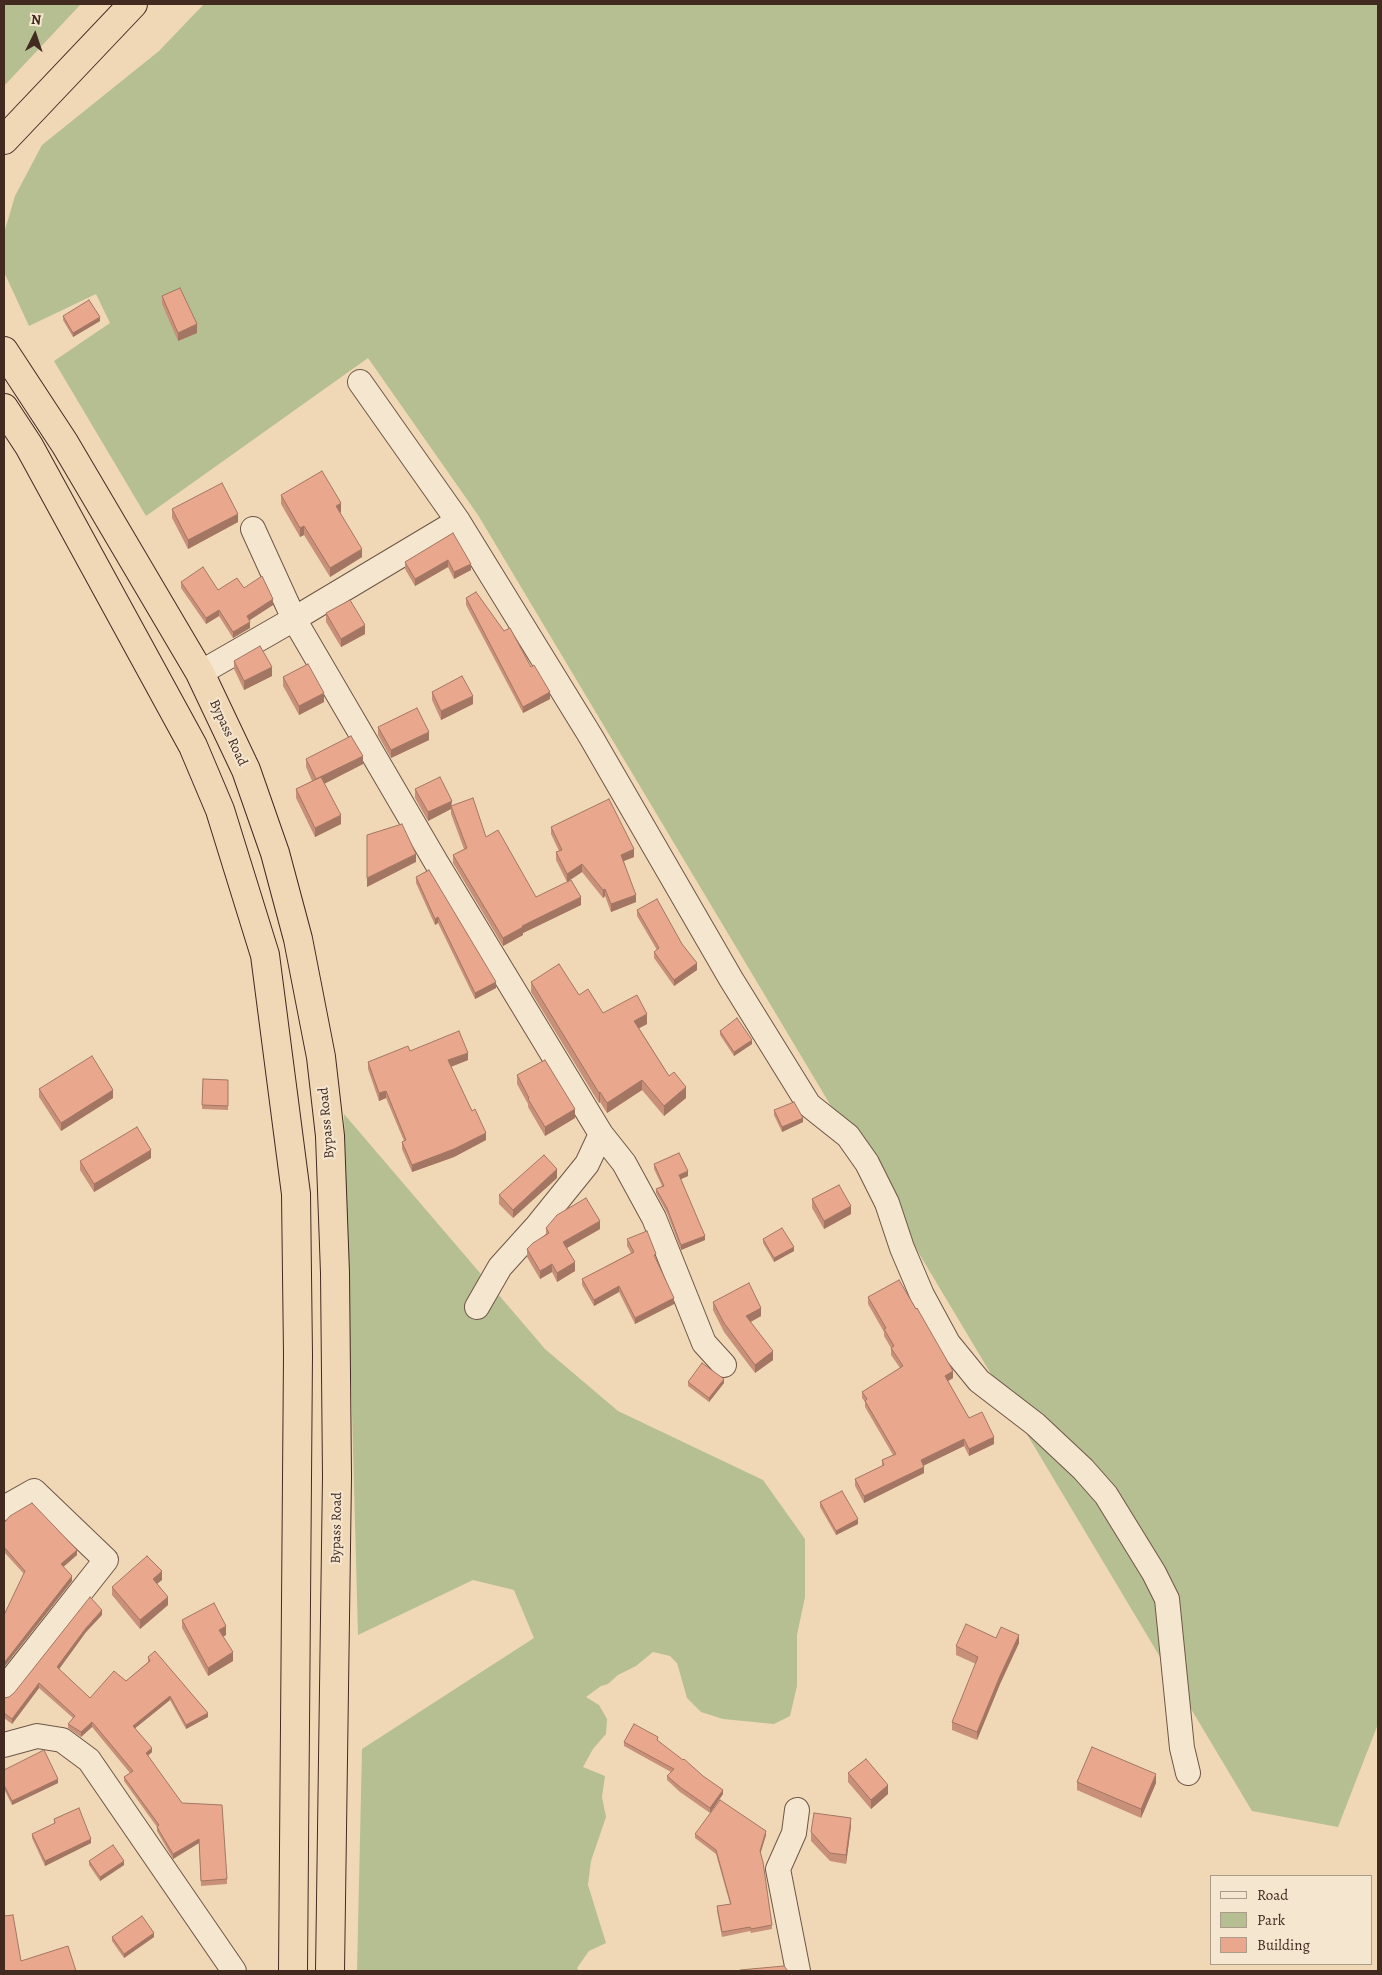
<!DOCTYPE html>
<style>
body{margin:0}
#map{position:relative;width:1382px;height:1975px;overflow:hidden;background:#f0d8b7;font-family:Alegreya,serif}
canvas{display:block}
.frame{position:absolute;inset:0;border:5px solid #422a21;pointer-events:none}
.legend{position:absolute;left:1210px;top:1875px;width:162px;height:90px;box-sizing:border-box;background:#f5e6d0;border:1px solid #ad9b8a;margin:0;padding:6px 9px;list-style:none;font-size:15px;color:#422a21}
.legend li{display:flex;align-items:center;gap:10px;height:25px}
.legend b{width:25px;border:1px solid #ad9b8a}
.north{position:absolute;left:10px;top:10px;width:50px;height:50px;-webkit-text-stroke:4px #f5e6d0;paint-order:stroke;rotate:4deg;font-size:14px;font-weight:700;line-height:20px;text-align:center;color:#422a21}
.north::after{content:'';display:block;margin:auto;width:18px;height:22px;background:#422a21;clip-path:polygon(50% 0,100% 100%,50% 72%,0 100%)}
</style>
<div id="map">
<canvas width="1382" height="1975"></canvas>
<div class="frame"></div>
<ul class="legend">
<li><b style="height:6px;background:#f5e6d0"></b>Road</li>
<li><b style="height:14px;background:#b6bf91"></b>Park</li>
<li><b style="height:14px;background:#e9a88d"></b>Building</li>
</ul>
<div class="north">N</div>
</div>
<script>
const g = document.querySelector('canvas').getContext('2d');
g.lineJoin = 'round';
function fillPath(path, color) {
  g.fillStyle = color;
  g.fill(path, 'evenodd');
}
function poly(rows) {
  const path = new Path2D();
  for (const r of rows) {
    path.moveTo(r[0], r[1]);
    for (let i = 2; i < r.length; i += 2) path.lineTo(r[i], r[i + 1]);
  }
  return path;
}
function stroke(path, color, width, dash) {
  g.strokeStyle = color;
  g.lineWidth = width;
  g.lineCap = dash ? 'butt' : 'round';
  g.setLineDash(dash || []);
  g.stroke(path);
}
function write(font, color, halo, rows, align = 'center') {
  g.font = font + ' Alegreya,serif';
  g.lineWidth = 4;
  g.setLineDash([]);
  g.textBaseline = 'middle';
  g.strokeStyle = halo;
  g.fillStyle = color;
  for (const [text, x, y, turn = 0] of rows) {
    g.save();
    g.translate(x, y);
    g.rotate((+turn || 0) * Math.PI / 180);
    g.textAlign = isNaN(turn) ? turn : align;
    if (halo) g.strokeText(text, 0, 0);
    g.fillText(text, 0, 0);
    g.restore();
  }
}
fillPath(poly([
 [4,4,81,4,4,86],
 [204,4,1378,4,1378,1724,1338,1827,1252,1811,478,515,368,358,146,516,54,361,110,323,96,294,29,326,4,272,4,233,15,196,42,145,159,51],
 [344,1114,545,1349,618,1411,763,1480,805,1539,805,1597,797,1635,797,1686,790,1716,774,1724,723,1719,701,1712,687,1698,677,1663,670,1656,653,1652,636,1666,618,1675,608,1684,601,1686,586,1697,599,1705,607,1719,606,1734,593,1749,583,1767,605,1776,602,1797,606,1817,591,1861,588,1885,606,1943,589,1951,577,1968,579,1971,357,1971,362,1749,534,1638,514,1590,473,1580,358,1635]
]), '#b6bf91');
const minor = poly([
 [360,382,458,521,591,737,731,979,809,1105,848,1136,867,1163,887,1203,902,1248,922,1295,948,1343,979,1381,1035,1424,1083,1469,1106,1495,1154,1573,1167,1599,1182,1748,1188,1773],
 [253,529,294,619,458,521],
 [200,673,294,619,436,862,601,1134,624,1163,654,1218,704,1343,724,1365],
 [477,1307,500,1267,537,1226,587,1164,601,1134],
 [4,1508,34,1491,106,1560,4,1689],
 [4,1745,37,1736,62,1740,89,1760,234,1971],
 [797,1810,794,1833,778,1869,798,1971]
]);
const trunk = poly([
 [4,140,133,4],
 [4,351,65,444,200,673,246,770,275,853,298,939,321,1057,330,1136,335,1273,337,1476,330,1971],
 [4,408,29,446,193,746,220,810,265,955,296,1194,298,1355,293,1971]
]);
stroke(minor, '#6e5646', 26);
stroke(trunk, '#422a21', 30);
stroke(minor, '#f5e6d0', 24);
stroke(trunk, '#f0d8b7', 28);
fillPath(poly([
 [162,296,197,333,178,341,162,304],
 [63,316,100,321,73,337,63,320],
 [281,495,341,512,340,513,362,557,330,577,304,535,300,537,281,504],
 [172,509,238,522,188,549,172,518],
 [453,533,471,570,454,579,448,567,415,586,405,569,405,562],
 [181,582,218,590,244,588,273,605,249,620,250,628,233,638,219,616,206,624,181,588],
 [466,598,531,667,550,699,523,713,466,605],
 [326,613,365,634,341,647,326,622],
 [234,661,272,676,244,690,234,669],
 [283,677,324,702,299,715,283,686],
 [432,692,473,704,441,720,432,700],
 [378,727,429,740,391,758,378,735],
 [306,759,363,764,324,784,341,824,315,837,296,798,296,789,312,781,306,767],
 [415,789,452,806,486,837,536,897,581,905,523,933,523,935,503,946,453,863,453,855,464,849,451,814,451,809,428,821,415,798],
 [551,827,634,857,624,861,636,902,611,912,605,896,603,898,582,872,567,882,556,860,556,852,559,851,551,834],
 [416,877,496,988,475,999,438,923,435,925,416,883],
 [637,910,697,970,674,986,654,958,654,952,657,950,637,916],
 [531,982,579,995,603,1013,647,1024,639,1028,669,1076,686,1098,664,1116,642,1090,607,1113,600,1102,599,1103,531,992],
 [720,1031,752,1044,734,1056,720,1035],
 [410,1051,468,1060,450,1067,486,1140,454,1157,412,1172,402,1149,402,1142,404,1141,386,1098,379,1101,368,1069,368,1062],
 [517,1075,575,1118,545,1136,528,1107,528,1104,517,1084],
 [203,1079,228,1080,228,1110,202,1109],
 [39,1089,113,1098,61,1131,39,1097],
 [774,1110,803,1122,782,1132,774,1115],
 [151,1158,94,1192,80,1170,80,1161],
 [654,1164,688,1176,681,1179,705,1240,681,1250,667,1213,656,1193,656,1189,662,1186,654,1169],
 [557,1178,513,1218,499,1204,499,1195],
 [812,1199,851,1214,824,1229,812,1208],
 [546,1228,600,1229,567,1248,575,1271,557,1282,552,1272,540,1279,527,1257,527,1249,546,1234],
 [627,1239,656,1260,674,1304,635,1324,619,1292,594,1306,582,1285,582,1279,631,1253,627,1246],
 [763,1239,794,1251,774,1262,763,1243],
 [868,1297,953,1378,948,1381,969,1418,994,1444,969,1456,964,1446,924,1465,924,1473,864,1503,855,1486,855,1479,882,1466,882,1460,893,1455,865,1407,865,1402,862,1398,862,1392,900,1368,891,1355,891,1348,884,1336,884,1332,868,1304],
 [713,1302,761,1316,751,1322,773,1360,755,1373,724,1332,713,1310],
 [688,1382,724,1383,709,1402,688,1386],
 [820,1502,858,1524,836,1535,820,1507],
 [4,1523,77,1555,63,1567,72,1581,4,1667,4,1615,24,1574,4,1552],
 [162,1580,157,1583,168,1605,140,1629,112,1595,112,1587],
 [102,1615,86,1632,59,1669,90,1698,126,1681,148,1662,148,1657,208,1717,186,1729,170,1700,135,1728,152,1752,148,1756,227,1879,227,1884,201,1886,199,1843,173,1859,157,1831,157,1827,124,1781,124,1777,130,1773,92,1727,81,1737,68,1728,68,1724,73,1718,39,1688,12,1724,4,1718,4,1698,9,1697,14,1693],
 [182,1620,226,1635,223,1637,233,1661,208,1676,182,1628],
 [996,1638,1019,1643,1000,1684,977,1740,952,1730,952,1722,976,1664,956,1655,956,1646],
 [658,1741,723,1794,710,1813,680,1792,667,1780,667,1776,671,1772,624,1746,624,1742],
 [4,1770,58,1783,12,1805,4,1789],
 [848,1773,888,1794,871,1809,848,1782],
 [1077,1782,1156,1783,1141,1818,1077,1790],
 [54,1819,91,1843,45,1866,32,1838,32,1834,54,1824],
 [851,1826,846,1864,830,1861,811,1841,811,1832],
 [695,1834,766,1835,760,1853,772,1925,772,1929,751,1933,750,1931,722,1937,717,1911,717,1906,730,1904,716,1854,695,1838],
 [89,1861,124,1865,100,1881,89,1865],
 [112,1937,154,1937,124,1958,112,1941]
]), '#c89079');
fillPath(poly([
 [100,317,100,321,73,337,73,333],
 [197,324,197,333,178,341,178,333],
 [341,503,341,512,336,515,336,506],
 [238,514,238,522,188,549,188,540],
 [304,526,304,535,300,537,300,528],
 [362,549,362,557,330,577,330,568],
 [448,560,448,567,415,586,415,579],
 [471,564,471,570,454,579,454,572],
 [273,599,273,605,247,622,247,616],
 [219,610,219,616,206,624,206,618],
 [250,622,250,628,233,638,233,632],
 [365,625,365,634,341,647,341,639],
 [272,667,272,676,244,690,244,681],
 [550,692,550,699,523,713,523,707],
 [324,693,324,702,299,715,299,706],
 [473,696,473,704,441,720,441,711],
 [429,732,429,740,391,758,391,750],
 [363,756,363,764,316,788,316,779],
 [452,801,451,809,428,821,428,812],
 [341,815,341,824,315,837,315,828],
 [634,849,634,857,621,862,621,855],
 [416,854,416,862,367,887,367,878],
 [582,864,582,872,567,882,567,874],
 [605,889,605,896,603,898,603,890],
 [636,895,636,902,611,912,611,904],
 [581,897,581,905,523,933,523,935,503,946,503,938,522,926],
 [438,917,438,923,435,925,435,919],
 [697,963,697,970,674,986,674,980],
 [496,982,496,988,475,999,475,993],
 [647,1014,647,1024,634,1031,634,1021],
 [752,1040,752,1044,734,1056,734,1052],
 [468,1053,468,1060,448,1068,448,1060],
 [642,1080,642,1090,607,1113,607,1103],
 [686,1087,686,1098,664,1116,664,1106],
 [113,1090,113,1098,61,1131,61,1123],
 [386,1091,386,1098,379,1101,379,1093],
 [600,1092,600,1102,599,1103,599,1093],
 [575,1109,575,1118,545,1136,545,1127],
 [803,1118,803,1122,782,1132,782,1127],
 [486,1133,486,1140,454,1157,412,1172,412,1165],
 [151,1150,151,1158,94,1192,94,1184],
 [557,1169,557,1178,513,1218,513,1210],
 [688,1171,688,1176,679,1180,679,1175],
 [851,1206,851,1214,824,1229,824,1221],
 [600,1221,600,1229,563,1250,563,1242],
 [705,1236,705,1240,681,1250,681,1245],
 [794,1247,794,1251,774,1262,774,1258],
 [575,1262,575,1271,557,1282,557,1273],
 [552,1264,552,1272,540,1279,540,1271],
 [619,1286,619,1292,594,1306,594,1300],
 [674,1298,674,1304,635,1324,635,1318],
 [761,1308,761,1316,746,1324,746,1316],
 [773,1351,773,1360,755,1373,755,1365],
 [953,1371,953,1378,945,1383,945,1376],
 [724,1379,724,1383,709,1402,709,1398],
 [994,1437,994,1444,969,1456,969,1449],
 [964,1439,964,1446,921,1467,921,1460],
 [924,1467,924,1473,864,1503,864,1496],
 [858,1519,858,1524,836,1535,836,1531],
 [77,1550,77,1555,61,1569,61,1564],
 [162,1571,162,1580,153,1587,153,1579],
 [72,1576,72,1581,4,1667,4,1663],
 [168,1597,168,1605,140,1629,140,1620],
 [102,1610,102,1615,86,1632,57,1672,57,1667,86,1628],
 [226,1626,226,1635,219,1639,219,1630],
 [1019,1635,1019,1643,1000,1684,977,1740,977,1732,1000,1676],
 [233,1652,233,1661,208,1676,208,1668],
 [39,1683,39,1688,12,1724,12,1719],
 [170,1696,170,1700,133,1730,133,1726],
 [208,1713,208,1717,186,1729,186,1725],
 [92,1722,92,1727,81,1737,81,1732],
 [152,1748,152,1752,146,1757,146,1753],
 [1156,1774,1156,1783,1141,1818,1141,1809],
 [58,1779,58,1783,12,1805,12,1801],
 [888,1785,888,1794,871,1809,871,1800],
 [723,1790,723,1794,710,1813,710,1808],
 [851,1818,851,1826,846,1864,846,1855],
 [766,1831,766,1835,760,1855,760,1851],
 [91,1839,91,1843,45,1866,45,1861],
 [199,1839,199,1843,173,1859,173,1854],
 [124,1861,124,1865,100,1881,100,1877],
 [154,1933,154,1937,124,1958,124,1954]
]), '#a37663');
const building = poly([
 [180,288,197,324,178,333,162,296,180,288],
 [89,300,100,317,73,333,63,316,89,300],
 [322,471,341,503,336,506,362,549,330,568,304,526,300,528,281,495,322,471],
 [222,483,238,514,188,540,172,509,222,483],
 [453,533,471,564,454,572,448,560,415,579,405,562,453,533],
 [203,567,218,590,237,578,244,588,262,576,273,599,247,616,250,622,233,632,219,610,206,618,181,582,203,567],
 [476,592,504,631,510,628,531,667,534,665,550,692,523,707,466,598,476,592],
 [350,600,365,625,341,639,326,613,350,600],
 [260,646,272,667,244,681,234,661,260,646],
 [308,664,324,693,299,706,283,677,308,664],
 [462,676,473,696,441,711,432,692,462,676],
 [417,708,429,732,391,750,378,727,417,708],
 [351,736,363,756,316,779,306,759,351,736],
 [321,777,341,815,315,828,296,789,321,777],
 [440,777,452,801,428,812,415,789,440,777],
 [473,798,486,837,498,830,536,897,571,880,581,897,522,926,523,927,503,938,453,855,467,848,451,806,473,798],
 [609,799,634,849,621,855,636,895,611,904,605,889,603,890,582,864,567,874,556,852,562,850,551,827,609,799],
 [402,824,416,854,367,878,367,835,402,824],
 [429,870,496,982,475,993,438,917,435,919,416,877,429,870],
 [657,899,682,944,697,963,674,980,654,952,659,948,637,910,657,899],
 [559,964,579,995,588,989,603,1013,637,995,647,1014,634,1021,669,1076,674,1072,686,1087,664,1106,642,1080,607,1103,600,1092,599,1093,531,982,559,964],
 [737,1018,752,1040,734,1052,720,1031,737,1018],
 [459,1031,468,1053,448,1060,472,1111,475,1109,486,1133,454,1149,412,1165,402,1142,406,1140,386,1091,379,1093,368,1062,408,1046,410,1051,459,1031],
 [92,1056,113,1090,61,1123,39,1089,92,1056],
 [545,1060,575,1109,545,1127,528,1099,529,1098,517,1075,545,1060],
 [203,1079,228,1080,228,1106,202,1105,203,1079],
 [794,1102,803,1118,782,1127,774,1110,794,1102],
 [137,1127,151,1150,94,1184,80,1161,137,1127],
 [679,1153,688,1171,679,1175,705,1236,681,1245,667,1208,656,1189,664,1186,654,1164,679,1153],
 [544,1155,557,1169,513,1210,499,1195,544,1155],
 [839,1185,851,1206,824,1221,812,1199,839,1185],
 [586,1198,600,1221,563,1242,575,1262,557,1273,552,1264,540,1271,527,1249,533,1243,549,1233,546,1228,557,1215,586,1198],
 [782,1228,794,1247,774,1258,763,1239,782,1228],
 [647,1231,656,1254,654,1255,674,1298,635,1318,619,1286,594,1300,582,1279,634,1252,627,1239,647,1231],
 [899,1280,916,1309,917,1308,953,1371,945,1376,969,1418,982,1412,994,1437,969,1449,964,1439,921,1460,924,1467,864,1496,855,1479,884,1465,882,1460,896,1454,865,1401,867,1399,862,1392,903,1366,891,1348,894,1346,884,1329,886,1328,868,1297,899,1280],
 [749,1283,761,1308,746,1316,773,1351,755,1365,724,1323,713,1302,749,1283],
 [702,1363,724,1379,709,1398,688,1382,702,1363],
 [842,1491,858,1519,836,1531,820,1502,842,1491],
 [32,1503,77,1550,61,1564,72,1576,4,1663,4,1615,25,1571,4,1547,4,1523,10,1516,32,1503],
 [147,1556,162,1571,153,1579,168,1597,140,1620,112,1587,147,1556],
 [90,1597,102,1610,86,1628,57,1667,90,1698,114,1671,126,1681,150,1661,148,1657,155,1651,208,1713,186,1725,170,1696,133,1726,152,1748,146,1753,182,1803,222,1805,227,1879,201,1881,199,1839,173,1854,157,1827,159,1825,124,1777,133,1771,92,1722,81,1732,68,1724,75,1716,39,1683,12,1719,4,1713,4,1698,9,1697,14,1693,90,1597],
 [214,1603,226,1626,219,1630,233,1652,208,1668,182,1620,214,1603],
 [966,1624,996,1638,1001,1627,1019,1635,1000,1676,977,1732,952,1722,978,1657,956,1646,966,1624],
 [634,1724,658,1737,657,1740,683,1760,684,1759,703,1776,723,1790,710,1808,680,1787,667,1776,674,1769,624,1742,634,1724],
 [1092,1747,1156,1774,1141,1809,1077,1782,1092,1747],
 [44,1750,58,1779,12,1801,4,1785,4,1770,44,1750],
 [866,1759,888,1785,871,1800,848,1773,866,1759],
 [720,1800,766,1831,760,1851,763,1862,772,1925,751,1929,750,1927,722,1932,717,1906,731,1904,716,1850,695,1834,720,1800],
 [79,1808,91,1839,45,1861,32,1834,55,1823,54,1819,79,1808],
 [814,1813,851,1818,846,1855,830,1853,811,1832,814,1813],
 [113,1845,124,1861,100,1877,89,1861,113,1845],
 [13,1915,21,1961,68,1946,76,1971,4,1971,4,1916,13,1915],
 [142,1916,154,1933,124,1954,112,1937,142,1916],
 [784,1966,788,1971,740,1971,740,1970,784,1966]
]);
fillPath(building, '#e9a88d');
stroke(building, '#a37663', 1);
write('14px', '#422a21', '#f5e6d0', [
 ["Bypass Road",228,733,65],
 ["Bypass Road",327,1123,-95],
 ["Bypass Road",337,1528,-89]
]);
</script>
